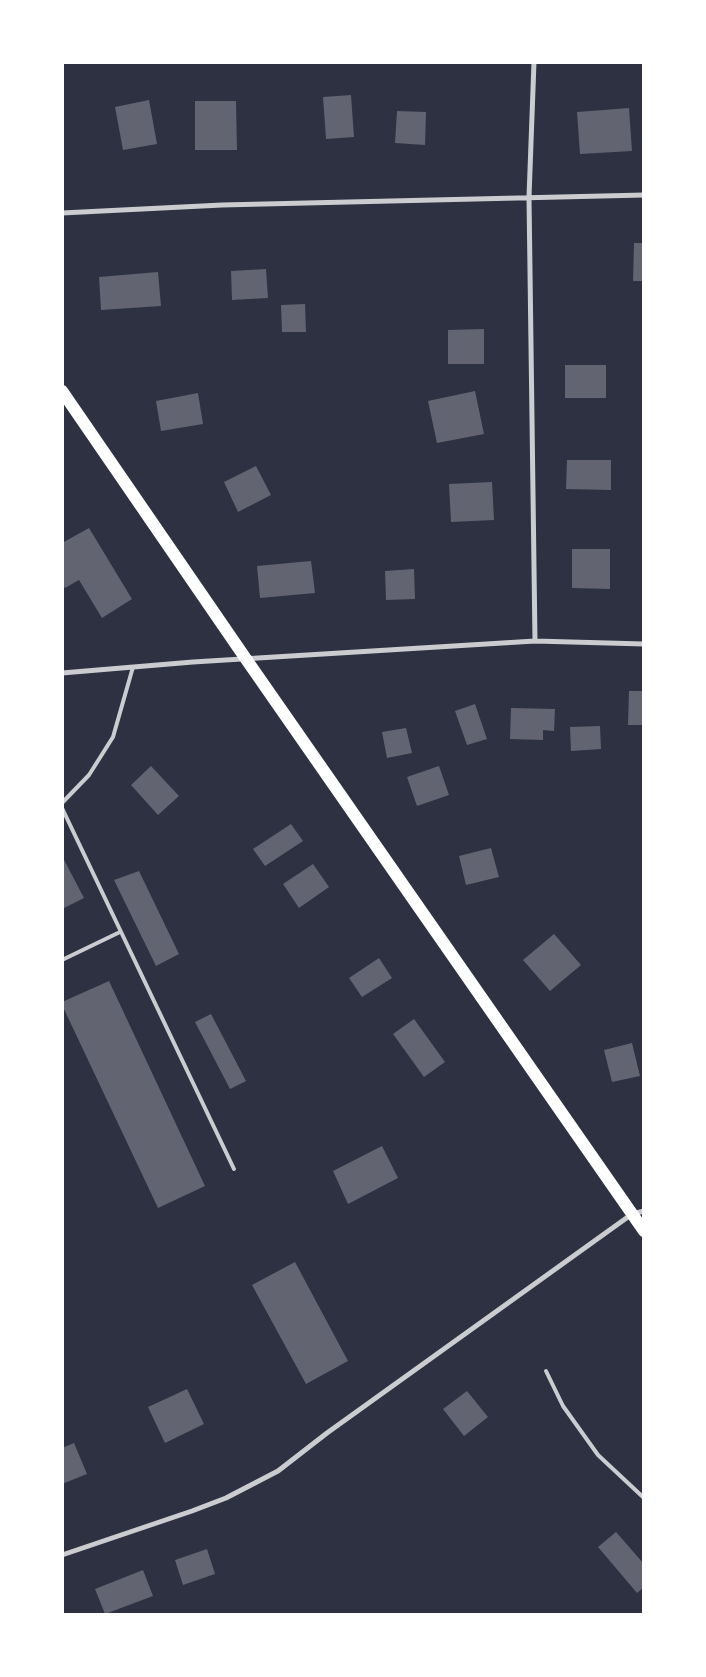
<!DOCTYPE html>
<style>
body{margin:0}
#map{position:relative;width:706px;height:1677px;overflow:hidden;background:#2d3142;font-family:"Alegreya Sans",sans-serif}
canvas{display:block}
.frame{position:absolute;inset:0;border:64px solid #fff;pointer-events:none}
</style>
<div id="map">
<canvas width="706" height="1677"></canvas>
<div class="frame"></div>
</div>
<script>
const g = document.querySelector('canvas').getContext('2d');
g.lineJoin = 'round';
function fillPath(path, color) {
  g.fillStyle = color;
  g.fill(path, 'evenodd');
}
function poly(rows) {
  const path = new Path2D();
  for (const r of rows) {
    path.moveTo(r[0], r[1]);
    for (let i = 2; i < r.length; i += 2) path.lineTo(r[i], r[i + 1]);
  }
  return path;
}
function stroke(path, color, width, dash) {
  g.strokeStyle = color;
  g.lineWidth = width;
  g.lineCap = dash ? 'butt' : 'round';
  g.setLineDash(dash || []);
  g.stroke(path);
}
fillPath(poly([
 [351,95,354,137,326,139,323,97],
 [149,100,157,144,123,150,115,107],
 [195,101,236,101,237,150,195,150],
 [629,108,632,151,580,154,577,112],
 [397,111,426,112,425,145,395,143],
 [634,243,644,243,644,281,633,281],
 [266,269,268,298,232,300,231,271],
 [158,272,161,306,101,310,99,277],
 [305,304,306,332,282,332,281,305],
 [484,329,484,364,448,364,448,330],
 [565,365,606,365,606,398,565,398],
 [475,391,484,434,437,443,428,401],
 [198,393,203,424,161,431,156,401],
 [567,460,611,460,611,490,566,489],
 [256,466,271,495,238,512,224,482],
 [492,482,494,520,451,522,449,484],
 [89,528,132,599,102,618,79,580,65,588,62,584,62,543],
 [572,549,610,549,610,589,572,588],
 [311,561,315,593,260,598,257,566],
 [414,569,415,599,386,600,385,571],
 [629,691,644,691,644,725,628,725],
 [475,704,487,739,467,745,455,711],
 [511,708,555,709,554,731,543,730,543,740,510,739],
 [600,726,601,749,571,751,570,727],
 [406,728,412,753,387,758,382,732],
 [151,766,179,796,158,815,131,785],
 [439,766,449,795,417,806,407,777],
 [291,824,303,841,265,866,253,849],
 [491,848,499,877,466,885,459,856],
 [62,856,84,898,62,909],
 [313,864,329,887,299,908,283,884],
 [139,871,179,954,156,966,114,880],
 [554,934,581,965,550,991,523,960],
 [379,958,392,978,362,997,349,978],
 [109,981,205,1186,158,1208,62,1005,62,1002],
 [211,1014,246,1081,230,1089,195,1022],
 [414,1019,445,1062,424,1077,393,1034],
 [632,1043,640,1076,612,1082,604,1050],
 [382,1146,398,1178,348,1204,333,1171],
 [295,1262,348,1361,306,1384,252,1285],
 [187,1389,204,1424,165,1443,148,1407],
 [467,1391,488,1417,464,1436,443,1409],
 [74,1443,87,1474,62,1484,62,1448],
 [616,1532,644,1564,644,1587,637,1593,598,1547],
 [207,1549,215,1574,183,1585,175,1560],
 [143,1570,153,1596,105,1614,95,1589]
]), '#626471');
stroke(poly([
 [62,803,89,775,113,737,133,667],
 [62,808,234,1169],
 [62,960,120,932],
 [546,1371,563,1406,598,1455,644,1498]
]), '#caccd0', 4);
stroke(poly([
 [534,62,529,197,535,641],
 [62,213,222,205,644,195],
 [62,673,193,662,535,641,644,644],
 [62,1555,192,1511,226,1498,278,1471,327,1433,632,1214,644,1211]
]), '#caccd0', 5);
stroke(poly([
 [62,391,246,659,644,1231]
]), '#fff', 12);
</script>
